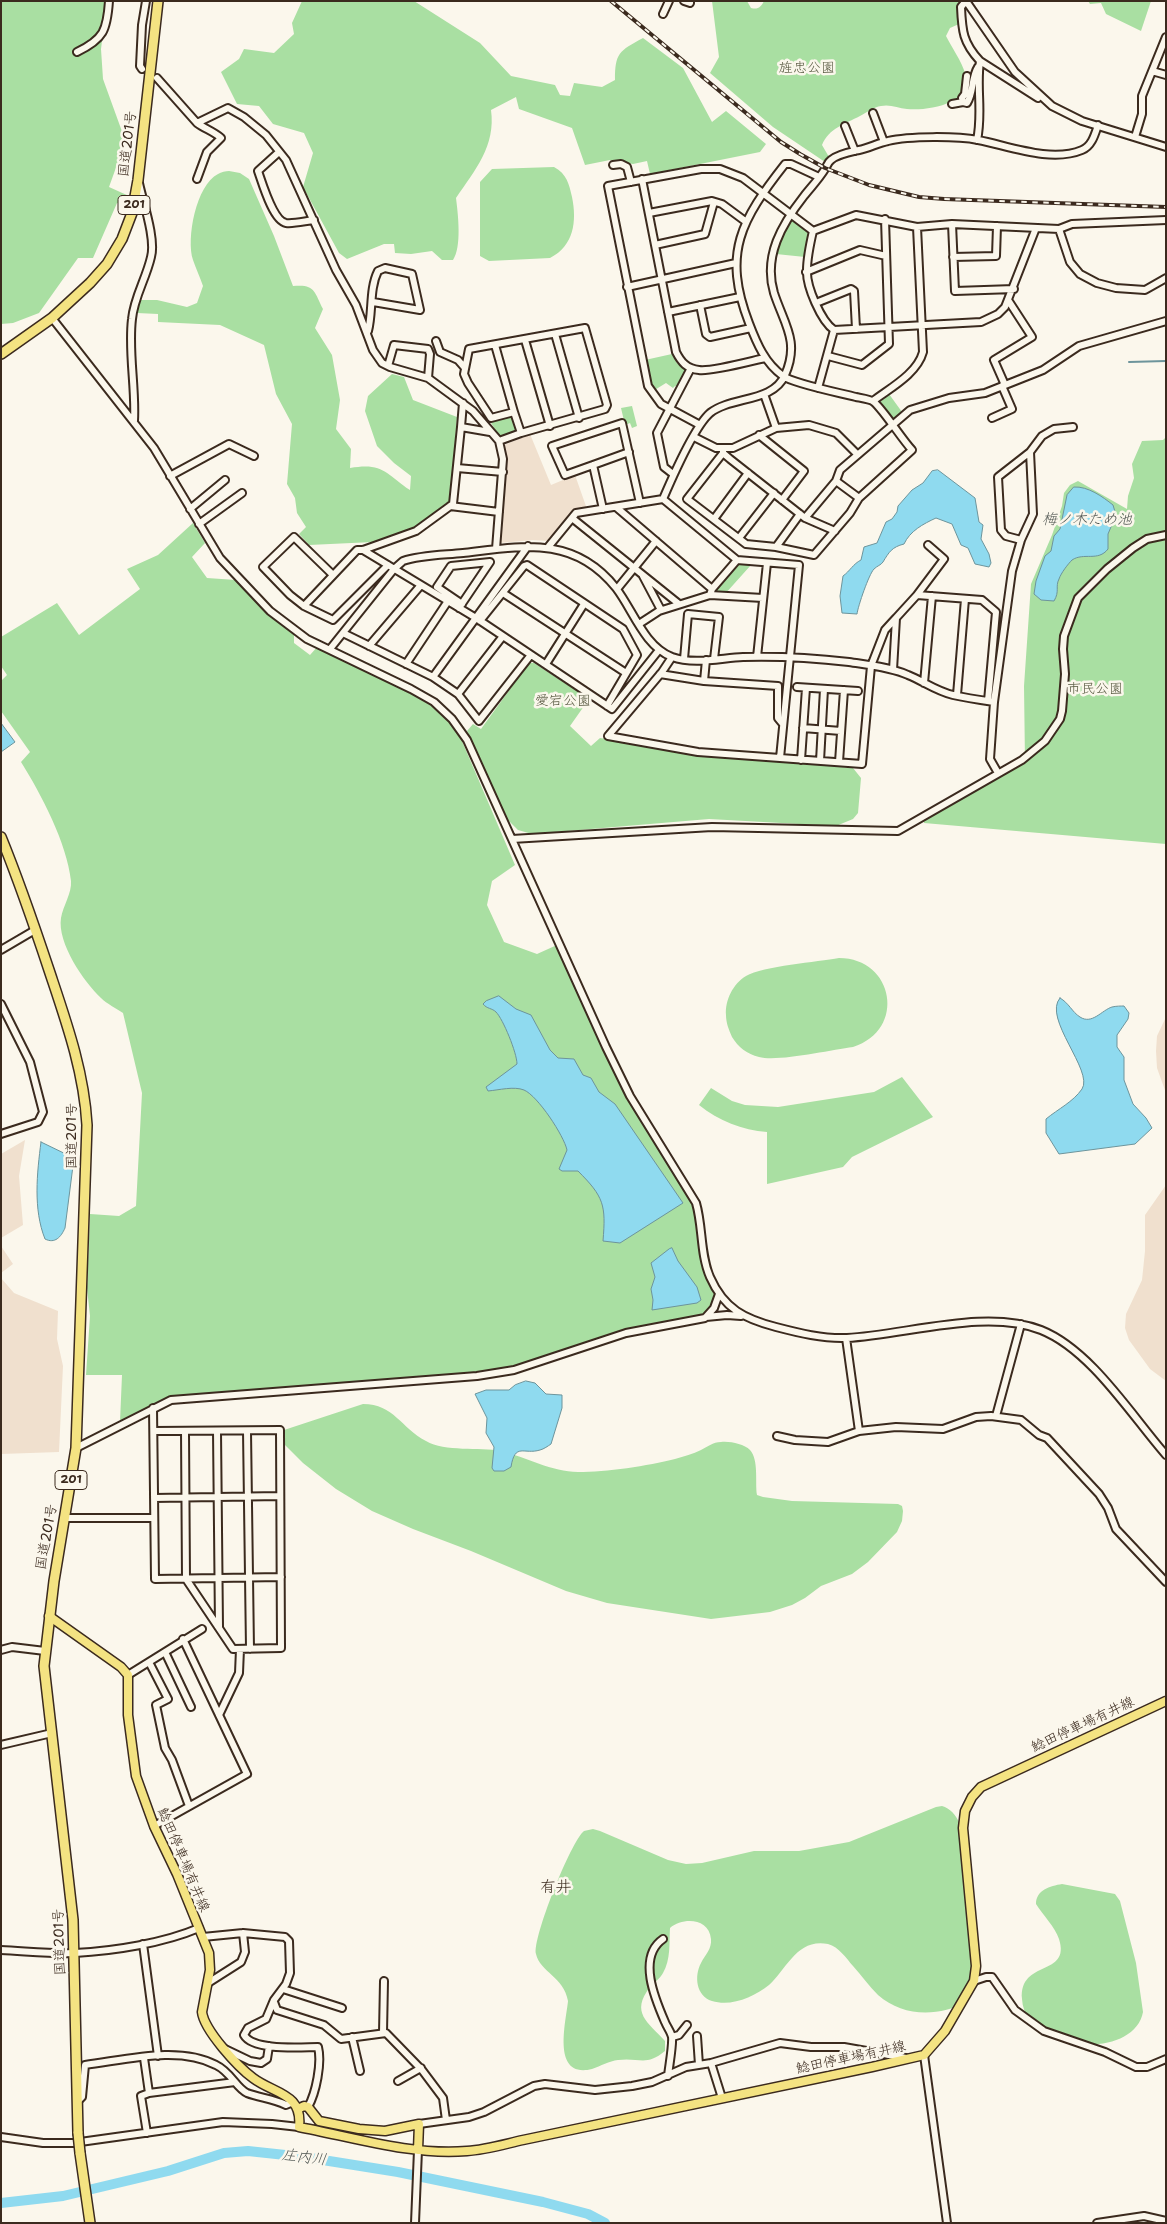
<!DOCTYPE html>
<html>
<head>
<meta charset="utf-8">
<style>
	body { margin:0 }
	#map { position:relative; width:1167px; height:2224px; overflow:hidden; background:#fbf7ec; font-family:"Shantell Sans",sans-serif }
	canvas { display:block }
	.frame { position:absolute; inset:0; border:2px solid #3b2a1e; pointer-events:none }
</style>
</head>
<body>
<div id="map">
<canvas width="1167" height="2224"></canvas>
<div class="frame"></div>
</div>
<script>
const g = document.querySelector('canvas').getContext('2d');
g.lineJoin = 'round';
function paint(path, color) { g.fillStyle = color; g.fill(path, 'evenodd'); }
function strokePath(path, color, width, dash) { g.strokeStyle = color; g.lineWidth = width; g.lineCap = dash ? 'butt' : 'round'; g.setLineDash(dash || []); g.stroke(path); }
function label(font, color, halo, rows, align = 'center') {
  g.font = font + ' "Shantell Sans","Klee One",sans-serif'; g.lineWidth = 5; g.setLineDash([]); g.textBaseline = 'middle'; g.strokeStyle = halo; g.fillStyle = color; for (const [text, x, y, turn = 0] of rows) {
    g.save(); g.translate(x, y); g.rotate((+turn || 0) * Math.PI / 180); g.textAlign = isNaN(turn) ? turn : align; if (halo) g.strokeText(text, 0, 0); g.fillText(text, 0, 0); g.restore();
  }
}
paint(new Path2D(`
	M530,434l21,51 24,-10 12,34 -14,2 -25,30 -15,-1 -33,3 7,-84 -5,-13z
	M1166,1017v76l-9,-25 -1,-17 1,-15z
	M25,1140l-6,36 4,49 -22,13v-84z
	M1166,1185v196l-16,-12 -21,-29 -4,-12 1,-14 16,-34 3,-29v-36z
	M1,1246l12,18 -12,9z
	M1,1278l13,15 44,18 -1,28 6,27 -4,86 -58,2z`), '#f0e0ce');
paint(new Path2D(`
	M1,1h106l-6,48 2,30 21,58 -2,14 -13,36 20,9 -4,9 -8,-2 -24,55h-15l-39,55 -26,10 -12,1z
	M302,1h112l66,42 31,33 44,9 5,10 10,1 4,-13 28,4 13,-7c0,-27 4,-29 28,-42l40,30 29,54 14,-11 40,33 -6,8 -110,22 -3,-13 -14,3 -23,-4 -25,5 -13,-37 -53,-19 -3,-12 -25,13c5,36 -16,60 -35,88 2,16 6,49 -3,62h-11l-10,-9 -21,3 -16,-1 -1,-9h-10l-37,15 -8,-6 -36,-66 10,-34 -9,-20 -31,-9 -14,-18 -22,-2 -16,-32 18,-13 5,-10 30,4 20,-19 -2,-11z
	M712,1h35l4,7c7,2 10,-1 13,-7h198l-4,7 1,16 -9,4 -4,8c5,10 16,26 19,37 9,31 -37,38 -58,36 -9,-1 -17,-5 -26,-3 -7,1 -15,7 -21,10 -15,8 -31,12 -38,29l7,12 -4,5 -52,-35 -63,-54 9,-16z
	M1088,1h63l-10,30 -35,-17 -5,-11 -11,1z
	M554,167c13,7 15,17 18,30 5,24 2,49 -22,61l-61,3 -9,-5v-74l12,-13z
	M229,171l11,2 9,6 25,57 19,50c22,-2 21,5 30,23l-8,19 17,27 8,45 -4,29 15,20 -1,19c33,-6 36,6 60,22l1,-14 -17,-13 -17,-17 -12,-35 3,-15 24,-22 12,3 9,23 44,17 -7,85 -34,26 -43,14 -64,3 -10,-11 7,-7 -9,-14 -2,-15 -8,-14 5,-60 -16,-30 -12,-49 -44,-20 -62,-3v-8l-21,-1 3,-13h17l30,7 10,-4 6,-17c-3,-9 -7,-17 -10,-26 -7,-21 3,-75 25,-86 3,-2 8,-3 11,-3z
	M790,221h4l15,13 -4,23 -29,-3 7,-22z
	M672,354l5,9 10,8 -9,16 -3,-1 -2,2 -7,-5 -13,8 -8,-31z
	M889,394l13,18 -10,8 -13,-17z
	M632,406l5,20 -5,2 -2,-5 -5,2 -4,-17z
	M510,415l3,1 3,13v4l-17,3 -9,-15z
	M1166,437v407l-242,-21v-4l101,-57 -1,-76 7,-102 21,-49 10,-29 2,-13 6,-8 8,-4 49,28 1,-13 6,-18 -2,-14 10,-23 21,-1z
	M193,523l12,20 -13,14 15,21 29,2 33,35 25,19v9l16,12 8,-9 101,51c17,10 29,21 40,37l56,131 -23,16 -5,24 17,37 33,12 20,-9 47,107 24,46 63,104 7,17 6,48 12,26 -4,14 -8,8 -78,15 -112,36 -32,6 -313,26 -49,24 2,-47h-36l4,-59 -3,-28 3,-74 29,2 17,-10 6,-113 -19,-80c-7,-5 -16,-9 -22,-15 -17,-16 -44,-55 -40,-80 2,-12 11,-25 10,-37 -4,-38 -30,-87 -50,-119l9,-10 -29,-41v-30l6,-6 -6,-9v-29l56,-34 22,32 61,-46 -13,-20 31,-14z
	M737,563l14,2 -26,29h-10l-1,-3z
	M529,663h5l55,36 -19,27 21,20 9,-8 97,17 156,13 8,10 -3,35 -5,6 -17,7 -127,-7 -177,15 -14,-4 -10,-10 -41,-89 6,-7 8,5z
	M839,958c55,0 68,72 14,89 -23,3 -75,15 -94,10 -12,-3 -21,-10 -27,-20 -3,-7 -6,-14 -6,-22 -1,-15 7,-31 20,-39 17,-10 72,-14 93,-18z
	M902,1077l31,40 -81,40 -9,10 -76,17v-52c-25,-2 -48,-11 -68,-27l12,-17 21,13 13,4 33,2 96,-15z
	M363,1404c31,0 38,24 63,37 19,11 53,6 75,10 25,6 51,21 77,21 28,0 70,-6 97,-13 9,-3 18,-5 26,-9 6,-3 12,-8 20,-8 9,-1 23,2 29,8 9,10 5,32 7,45l6,2 29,4 106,3 4,2 1,5 -1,10 -5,11 -29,30 -16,12 -31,12 -16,12 -13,7 -22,7 -59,7 -104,-16 -41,-12 -95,-40 -58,-22 -41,-18 -36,-22 -33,-26 -20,-20 -2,-12z
	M942,1806c16,4 23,28 26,44 5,24 10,135 -1,152 -29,15 -64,15 -89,-7 -9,-9 -17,-20 -25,-29 -7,-8 -14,-19 -25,-22 -31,-6 -41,25 -59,41 -15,12 -38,22 -57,16 -16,-5 -18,-25 -11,-38 4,-8 11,-14 10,-24 -2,-21 -28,-22 -41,-11 -1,16 1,31 -7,45 -3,6 -9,9 -13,14 -20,26 -2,35 15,54v10c-19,16 -26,6 -47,9 -9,1 -17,6 -26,9 -41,10 -26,-47 -24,-68 -4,-24 -28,-29 -32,-47 -4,-15 35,-113 48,-123l9,-2 7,2 68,29 18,4 16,-1 52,-12h45l50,-9 87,-35z
	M1062,1884l53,10 5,7 16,62 7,49c-9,49 -118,41 -121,-13 -3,-40 49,-22 37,-60 -4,-12 -16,-24 -23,-35 0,-14 14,-18 26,-20z`), '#a9dfa2');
const water = new Path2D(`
	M938,470l37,28 4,24 4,3 -2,14 8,15 2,9 -2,4 -14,-3 -7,-16 -7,-3 -9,-21 -16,-6c-13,6 -26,13 -32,26 -12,3 -15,8 -21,18 -2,3 -6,4 -9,7 -5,5 -16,37 -17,45l-15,-1 -2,-17 3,-20c7,-5 10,-12 18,-16l3,-13 13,-4 9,-21 6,-3 5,-7 1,-6 14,-16 11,-7 9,-12z
	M1074,487c14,-1 29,10 39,18l3,10 -8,19v15c-10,13 -24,3 -36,11 -4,4 -11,13 -13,19 -4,8 1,12 -5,22l-13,-1 -7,-6 2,-13 9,-25 6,-5 3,-15 6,-7 7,-34z
	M1,723l14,19 -14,10z
	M499,996l17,13 15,6 19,35 8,8 16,1 9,16 8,3 8,14 16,12 68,99 -63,40 -17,-2c3,-36 1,-44 -25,-70h-16l-3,-2 8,-19c-3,-14 -29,-54 -43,-60 -10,-4 -25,0 -36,1l-2,-4 31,-23c0,-11 -14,-45 -21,-52 -4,-4 -9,-3 -13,-8l3,-3z
	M1060,998c9,5 12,14 20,19 12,8 22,-7 32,-10 4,-1 9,-1 12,-1l5,7 -1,6 -11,16v12l7,10v23l9,24 13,14 6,10 -17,16 -76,10 -13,-21v-14c12,-10 27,-17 36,-30 12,-18 -40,-71 -22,-91z
	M41,1142l33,16 -9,70c-4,9 -10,16 -20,11 -12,-30 -8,-66 -4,-97z
	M672,1248l6,13 19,26 4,13 -4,3 -45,7 1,-10 -2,-11 4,-12 -4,-14 18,-14z
	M526,1381l9,2 11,11 16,1v13l-11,36c-3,2 -7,5 -11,6 -16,5 -25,-8 -29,17l-7,4h-10l-2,-3 2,-21 -8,-14 1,-15 -12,-24 11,-4h23l6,-5z`);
paint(water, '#8fdaef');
strokePath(water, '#6d949b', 1);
strokePath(new Path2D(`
	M1129,362l37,-1`), '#6d949b', 2);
strokePath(new Path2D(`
	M1,2203l62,-7 105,-25 56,-18 24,-2 56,6 94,15 145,30 45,12 17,9`), '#8fdaef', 10);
const minor = new Path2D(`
	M684,1l6,2v-2
	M966,1l49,71 37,34 30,15 84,26
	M966,1l-5,6c1,24 2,36 19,54 -4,28 3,51 -3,79
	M663,14l6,-13
	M77,52c27,-13 30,-22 32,-51
	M980,61l58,37
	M142,69l-2,-3 2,-41 4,-24
	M1152,71l14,4
	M967,76l-2,18 -3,4 1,4 4,1c7,-11 4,-25 11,-36
	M157,78l40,45 31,-15 16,9 22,18 20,25 50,110 20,35 17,45 9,13 8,4 38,11 45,33 26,30 4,18 -7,90
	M952,104l11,-2
	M873,113l11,29
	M845,126l10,25
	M1135,137l7,-23v-18l24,-59
	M279,152l-21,19c4,11 15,50 28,52 8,1 19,-2 28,-3
	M613,165l8,-1 6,3 4,15
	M197,179l10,-27 14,-14c-8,-7 -16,-9 -24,-15
	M642,179l34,173c5,10 11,17 23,18 12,2 52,-9 66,-12
	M649,213l63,-12 10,3 23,17
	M1166,220l-94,4 -13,5 11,33 10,12 17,9 19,5 29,2 21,-12
	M952,224l3,67 59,-2
	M813,231c-3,13 -6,26 -6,39 -1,16 14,51 27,60l147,-8 17,-8 7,-7 31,-79
	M813,231l43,-16 61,12 35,-3 107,5
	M655,245l50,-11 9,-32
	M953,257l43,-1 1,-30
	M806,272l54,-22 26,6
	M627,287l109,-24
	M816,303l35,-14 3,2 2,38
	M700,305l6,29 4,3 41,-9
	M668,312l72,-15
	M52,318l102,130 66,110 50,53 37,28 104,50 23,13 18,17 15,21 139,307 24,49 66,107c7,24 4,51 14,74 14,32 35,42 66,50 23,6 47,12 71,11 59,-3 139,-30 194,-8 50,20 90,85 125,125
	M368,331c5,-19 1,-42 10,-60l7,-3 27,6 8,36 -47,-8
	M555,334l24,84
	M525,340l25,86
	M436,341l4,11 18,8 7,8
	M495,345l19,67
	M828,356l34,9 27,-21 -4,-125
	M388,366l6,-21 34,4 2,5 -2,24
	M1005,385l-11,-25 38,-23 -24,-37
	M818,388l16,-58
	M764,394l12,34
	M873,401c17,-13 44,-27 50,-49l-6,-125
	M992,418l20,-9 -10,-23
	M134,421c2,-33 -6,-69 -2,-102 2,-22 14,-40 19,-62 5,-18 -8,-55 -12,-74
	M700,425l-39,-21 -13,-18 -40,-200 93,-17h19l23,9 70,53
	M461,427l2,-24
	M759,435l45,36 -22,29
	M694,437l22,11h17l43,-20 33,-3 27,8 21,21
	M499,441l22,-8 -7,-21 -23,6 -23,-35 -4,-9 5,-25 116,-21 22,77 -2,4 -84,24
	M723,449v4l7,6 75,59 31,-37 4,-11 70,-60 39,-12 36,-5 58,-23 36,-24 87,-25
	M723,453l-36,46 59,45 30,3 24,-33
	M593,465l36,-13
	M457,468l46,4
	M673,474l-9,-7 -7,-34 34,-65
	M170,476l59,-32 25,12
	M836,481l23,17
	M663,499c9,-21 31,-72 47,-86 21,-17 63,-10 75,-38 15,-34 -1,-51 -11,-82 -11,-37 8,-69 30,-97 7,-9 15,-17 21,-27 2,-3 3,-7 6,-9 7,-6 19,-8 28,-10 10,-2 19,-7 29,-9 21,-5 69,-5 90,-1 31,6 73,23 104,10 10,-4 13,-16 16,-25
	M450,506l49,6
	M616,507l96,82
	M190,509l35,-29
	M603,509l-10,-44 -28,10 -13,-29 70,-23 18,80
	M572,518l107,86
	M805,518l30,13
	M714,519l34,-46
	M199,524l43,-31
	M739,538l35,-45
	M1021,540l-15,-4 -5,-6 -3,-53 32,-25
	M549,546l27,-33 87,-14 74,61 62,5 -19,193
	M776,547l38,8 36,-42 9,-15 53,-48c-11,-12 -27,-38 -38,-48 -4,-3 -13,-4 -18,-5 -15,-4 -62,-13 -73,-21 -18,-13 -26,-32 -34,-53 -27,-70 -8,-103 36,-159h6l28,13
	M363,550l113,68 136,91 47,-59
	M333,575l-39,-38 -31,30 27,28 14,11 29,14 55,-55
	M643,576l18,34
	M617,589l39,-48
	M503,593l123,80
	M710,595l53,3
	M917,595l27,-36 -16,-14
	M304,606l53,-56h6l53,-19 37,-27 8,-77 29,5
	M459,608l31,-46 -39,4 -14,21 25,17
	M480,621l44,-55 3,-1 96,64 14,26 -30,51
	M639,624l20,-13 51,-16 2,-6 25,-29
	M343,633l90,44 25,17 21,27 51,-65
	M369,646l52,-61
	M330,649l64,-80 9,-8c18,-6 41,-6 60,-8 59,-7 111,-18 153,35 17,22 28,58 56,69 22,8 49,1 71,0 35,-1 71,1 106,5 19,3 41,5 59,13 15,6 28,16 45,20 13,3 27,5 41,7
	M672,657l-10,15 -54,64 90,16 164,12 9,-98 14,-36 11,-12
	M757,657l10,-94
	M684,659l4,-45 31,3 -5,42
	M406,664l42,-63
	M546,664l38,-60
	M893,670l3,-52 21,-23 65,5 14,12 -8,89
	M660,674l44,7 74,5v32l5,6
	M433,677l95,-131
	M704,681l2,-21
	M924,683l8,-87
	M797,687l61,4
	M458,694l45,-58
	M957,695l8,-96
	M803,728l38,3
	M801,760l5,-72
	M820,761l4,-72
	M839,762l5,-72
	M998,773l-8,-14 4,-57 18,-131 9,-31 12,-26 -3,-62 12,-16 12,-7 19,-2
	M512,839l200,-12 186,4 124,-71 23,-19 15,-22 2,-8 3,-37 -2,-25 1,-13 14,-38 29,-29 26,-21 14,-9 19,-4
	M1,950l34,-20
	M1,1004l29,58 13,50 -5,10 -37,12
	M706,1317l21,-2 14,1
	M846,1338l13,93
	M153,1408l2,171 126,-2
	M996,1416l25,-92
	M154,1431l126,-1 1,218 -48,1 -47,-70 -1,-148
	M217,1431l2,196
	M247,1431l3,218
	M777,1436l18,4 33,2 31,-11 37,-4 47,2 33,-12 15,-1 30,4 18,15 8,3 52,56 9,14 8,21 50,53
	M76,1448l95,-48 306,-24 37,-6 112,-37 79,-15 9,-10 5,-14
	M154,1498l126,-2
	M65,1518h89
	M1,1650l11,-3 33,4
	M165,1652l26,55
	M149,1662l19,37 -12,6 9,43 7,12 17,46
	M128,1675l74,-46
	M219,1715l20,-42 1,-24
	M1,1745l51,-12
	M154,1826l93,-52 -64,-135
	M203,1937l40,-4 42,4 4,4 1,32 -4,11 -12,16 -8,19 -18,9 -4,7c9,16 57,12 74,12 4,16 -2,46 -10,60
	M663,1939c-26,18 -8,60 2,83 2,5 6,10 7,15 1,8 -3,29 -4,39
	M143,1944l15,112
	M1,1950c24,1 50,4 74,3 39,-2 89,-10 124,-25
	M974,1981l12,-4h6l23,33 29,21 61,21 31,15h11l19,-8
	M208,1983l33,-21 4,-10 -2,-19
	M283,1989l59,19
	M274,2002l3,8 47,15 17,14 45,-6 36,37 21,28 3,22
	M383,2033l1,-52
	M697,2036l2,29
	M352,2037l8,34
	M672,2037l7,-2 8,-10
	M225,2049l25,12 11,2 6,-4 2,-13
	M924,2055l23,168
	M144,2058l5,35 86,-11
	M711,2063l11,35
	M398,2081l23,-13
	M77,2102l5,-5 3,-32c40,-5 94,-20 131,0 15,7 20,23 31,28 13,5 25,5 39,12l7,-3
	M419,2124l50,-7 15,-5 50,-26 11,-2 50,6 37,-4 20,-4 34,-15 25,-4 69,-20 31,4h33l62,11
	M147,2133l-6,-37 8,-3
	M1,2137l42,6h30l150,-21 49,2 27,3
	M415,2223l3,-73
	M1097,2223l47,-7 22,5`);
const major = new Path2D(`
	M49,1616l72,51 7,8v40l8,61 18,50 23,48 32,79 1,17 -8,42c2,18 36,55 51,66 21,16 50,15 46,49 53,10 114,29 168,24 18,-1 38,-7 56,-11l349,-73 52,-12 21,-24 29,-50 2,-15 -13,-138 2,-17 7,-14 9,-10 185,-86
	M298,2109l6,-3 4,1 11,14 40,8 26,2 34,-7 -1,26`);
const highway = new Path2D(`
	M1,354l51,-36 38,-35 17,-19 15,-25 10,-26 6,-33 20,-179
	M1,837c18,44 33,88 48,133 17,51 35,101 38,155l-11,323 -22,133 -10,85 29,254 5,213
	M80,2153l10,70`);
strokePath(minor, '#3b2a1e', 10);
strokePath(major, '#3b2a1e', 11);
strokePath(highway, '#3b2a1e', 12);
strokePath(minor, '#fbf7ec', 6);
strokePath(major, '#f4e382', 8);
strokePath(highway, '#f4e382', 9);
const rail = new Path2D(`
	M611,1l170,141 19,12 25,14 44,17 50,12 25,2 222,8`);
strokePath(rail, '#3b2a1e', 4);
strokePath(rail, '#fbf7ec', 2, [5.5]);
const highwayBridge = new Path2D(`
	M78,2133l2,20`);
strokePath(highwayBridge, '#3b2a1e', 12, []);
strokePath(highwayBridge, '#f4e382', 9);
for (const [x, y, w] of [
	[134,205,32],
	[71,1480,32]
]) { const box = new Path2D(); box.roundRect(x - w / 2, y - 9.5, w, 19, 4); g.fillStyle = '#fbf7ec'; g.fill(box); strokePath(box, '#3b2a1e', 1); }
label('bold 12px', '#3b2a1e', null, [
	["201",134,205],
	["201",71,1480]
]);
label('14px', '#56573f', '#fbf7ec', [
	["旌忠公園",807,68],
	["市民公園",1095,689],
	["愛宕公園",563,701]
]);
label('14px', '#3b2a1e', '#fbf7ec', [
	["国道201号",128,144,-83],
	["国道201号",72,1136,-90],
	["国道201号",47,1537,-80],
	["鯰田停車場有井線",1083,1725,-25],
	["鯰田停車場有井線",183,1860,67],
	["国道201号",60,1942,-92],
	["鯰田停車場有井線",851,2058,-12]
]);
label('italic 15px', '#505652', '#fbf7ec', [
	["梅ノ木ため池",1087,520],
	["庄内川",304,2158,7]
]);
label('16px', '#3b2a1e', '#fbf7ec', [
	["有井",556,1888]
]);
</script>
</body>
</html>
